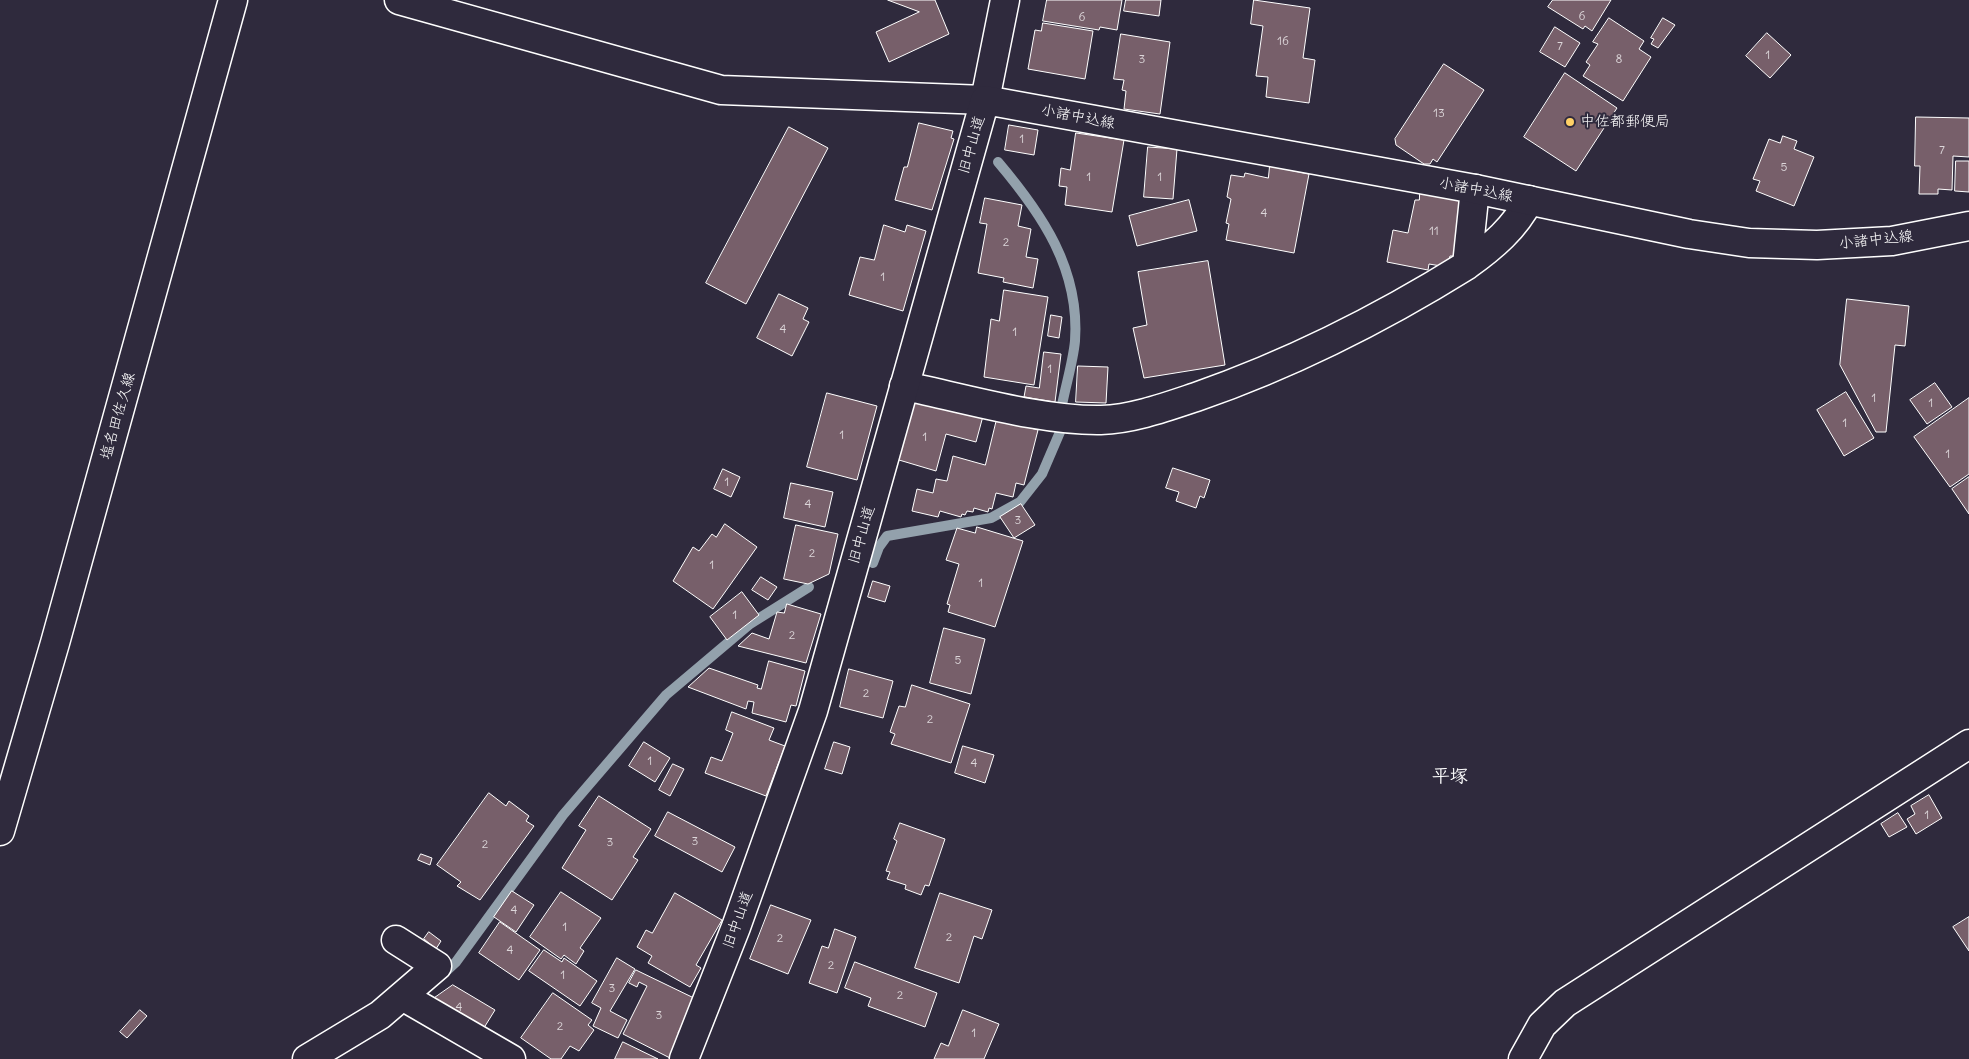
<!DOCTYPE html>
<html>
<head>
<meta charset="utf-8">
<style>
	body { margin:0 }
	canvas { display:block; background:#2f2a3d }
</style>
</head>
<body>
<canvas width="1969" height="1059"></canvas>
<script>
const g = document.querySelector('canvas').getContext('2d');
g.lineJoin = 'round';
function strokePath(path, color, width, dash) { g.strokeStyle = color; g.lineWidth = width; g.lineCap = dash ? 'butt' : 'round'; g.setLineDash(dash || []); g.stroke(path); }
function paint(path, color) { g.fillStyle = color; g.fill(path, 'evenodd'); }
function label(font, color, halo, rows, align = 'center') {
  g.font = font + ' Delius,"Klee One",sans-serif'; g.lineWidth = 4; g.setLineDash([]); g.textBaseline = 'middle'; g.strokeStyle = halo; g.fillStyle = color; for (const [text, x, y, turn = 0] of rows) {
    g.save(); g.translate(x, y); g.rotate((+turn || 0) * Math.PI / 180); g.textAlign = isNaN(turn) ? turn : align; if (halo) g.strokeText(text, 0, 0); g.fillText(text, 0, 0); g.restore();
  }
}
strokePath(new Path2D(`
	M998,162c44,52 82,107 77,179 -2,21 -9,43 -13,64
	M873,563l6,-16 8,-11 104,-18 29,-16 22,-28 18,-42
	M442,975l14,-13 107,-147 103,-120 84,-71 59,-37`), '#93a1ac', 10);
const building = new Path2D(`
	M888,0h47l14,34 -60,28 -13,-30 43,-20z
	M1047,0h75l-5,30 -17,-3 -1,3 -56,-9z
	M1126,0h35l-2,16 -35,-5z
	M1254,0l56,8 -7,50 12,2 -6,43 -43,-6 2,-20 -12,-1 7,-50 -12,-2z
	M1553,0h58l-19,31 -7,-5 -2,3 -35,-22z
	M1609,18l35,23 -5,8 12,8 -28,44 -40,-25 7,-11 -4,-3 12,-18 -5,-2z
	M1663,18l12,7 -17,23 -7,-4 3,-5 -3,-1z
	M1043,23l50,8 -8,48 -57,-10 7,-39 6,1z
	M1555,27l25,16 -15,24 -25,-15z
	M1767,33l24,22 -21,23 -24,-22z
	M1121,34l49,8 -10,72 -36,-5 2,-18 -4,-1 2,-10 -10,-1z
	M1444,64l40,26 -47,72 -4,-3 -3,5h-6l-28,-19 -1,-6z
	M1565,73l52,35 -41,63 -52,-34z
	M1916,117l53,1v39l-16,-1 -1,34 -14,-1v5h-19l1,-28h-5z
	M919,123l34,8 -2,7 3,1 -22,71 -37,-10 9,-33h3z
	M1009,125l29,5 -4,25 -29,-5z
	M789,127l39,21 -82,156 -40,-21z
	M1076,133l48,7 -12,72 -47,-7 2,-18 -8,-1 2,-18 9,2z
	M1783,136l14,5 -3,8 20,8 -20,49 -38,-15 4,-10 -7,-2 16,-40 11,4z
	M1148,147l29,2 -4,50 -29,-2z
	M1956,161h13v31l-14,-1z
	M1270,166l39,8 -15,79 -68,-13 3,-16 -3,-1 5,-24 -4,-2 4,-22 13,2 1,-4 23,5z
	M1420,193l45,8 -10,55h-5l-3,11 -18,-3 -1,6 -41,-8 6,-32 15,3 7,-33h4z
	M985,198l37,7 -4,21 13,3 -5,28 12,2 -5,29 -30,-6 1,-4 -26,-5 9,-49 -7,-1z
	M1189,200l8,31 -60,15 -8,-30z
	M884,225l21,7 2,-7 19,6 -23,80 -54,-16 11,-38 14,3z
	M1208,261l17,104 -81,13 -11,-50 14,-3 -9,-53z
	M1004,290l44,7 -14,88 -50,-8 7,-58 8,2z
	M779,294l29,14 -5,11 6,3 -17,34 -35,-18z
	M1847,299l62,7 -4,40 -10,-1 -9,87h-10l-36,-67z
	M1051,315l11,2 -3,21 -11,-2z
	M1044,352l17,2 -6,48 -31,-5 2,-11 13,2z
	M1078,366l30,1 -2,36 -30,-1z
	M1935,383l17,24 -25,17 -17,-24z
	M1846,392l28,46 -30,18 -27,-46z
	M827,393l50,13 -20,74 -50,-13z
	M1969,398v76l-19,13 -36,-50z
	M914,401l69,15 -7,26 -30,-8 -10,37 -37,-11z
	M997,419l41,11 -14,55 -8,-2 -3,14 -17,-4 -4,16 -3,-1 -1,4 -14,-4 -1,4 -6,-1 -2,4 -3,-1 -1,3 -21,-6 -2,6 -26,-6 5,-22 16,4 3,-14 11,2 6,-25 32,9z
	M1173,468l37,12 -6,18 -4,-2 -4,12 -20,-7 3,-9 -13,-4z
	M723,469l17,8 -9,20 -17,-8z
	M1969,477v37l-17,-25z
	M791,483l42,9 -8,35 -41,-9z
	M1021,504l14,21 -21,13 -14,-21z
	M725,524l32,23 -44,62 -40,-28 20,-34 6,4 13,-17 4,3z
	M796,525l42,9 -9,40 -21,10 -24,-5z
	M977,527l46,14 -28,86 -47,-15 2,-7 -3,-1 12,-40 -13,-4 11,-32 18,5z
	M761,577l16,10 -9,13 -16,-10z
	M873,581l17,5 -5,16 -17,-5z
	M742,592l17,23 -32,25 -17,-23z
	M787,604l34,10 -15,49 -68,-17 14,-13 17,6 8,-27 7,1z
	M944,628l41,11 -14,55 -41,-11z
	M769,661l36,10 -9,35 -5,-1 -5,17 -34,-9 2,-11 -6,-1 -2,8 -58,-22 21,-19 49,17 -1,3 4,1z
	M849,669l44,12 -10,37 -43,-11z
	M912,685l58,19 -19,59 -60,-19 4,-10 -5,-2 9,-26 6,1z
	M732,712l42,16 -5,12 16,6 -19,50 -61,-23 6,-16 11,4 11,-28 -7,-3z
	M644,742l26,16 -15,24 -26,-16z
	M834,742l16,5 -8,27 -17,-5z
	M963,746l31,9 -9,28 -30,-10z
	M673,764l11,5 -14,27 -11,-6z
	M489,793l17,13 3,-5 20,15 -3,5 8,5 -54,74 -23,-14 4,-4 -24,-17z
	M1929,795l13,23 -26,16 -9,-15 8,-5 -4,-8z
	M599,796l52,33 -18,28 5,3 -26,40 -50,-32 24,-38 -7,-4z
	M668,812l67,35 -13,25 -67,-36z
	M1898,813l9,14 -18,10 -8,-13z
	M900,823l45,16 -16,47 -4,-1 -4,10 -16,-6 1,-4 -19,-6 3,-7 -4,-1 11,-30 -3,-2z
	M421,854l11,4 -2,7 -12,-5z
	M512,891l22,14 -18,27 -22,-15z
	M561,892l40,26 -21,30 4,3 -8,13 -12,-9 -3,4 -31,-22z
	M675,893l47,27 -26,45 5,3 -11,19 -42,-24 4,-7 -15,-9 9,-17 6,3z
	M940,893l52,17 -10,29 -8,-3 -15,47 -44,-15z
	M771,905l40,15 -23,54 -38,-15z
	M1969,917v34l-16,-24z
	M500,922l40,28 -21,30 -40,-27z
	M835,929l21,8 -19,56 -28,-10 13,-37 6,2z
	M429,932l12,9 -5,8 -12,-10z
	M544,950l18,12 2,-4 33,23 -17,25 -51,-35z
	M617,958l18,11 -25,42 17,9 -9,18 -25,-12 8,-18 -9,-5z
	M855,962l82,31 -12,34 -57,-21 3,-8 -26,-10z
	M636,970l60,29 -18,34 4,2 -12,23 -47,-24 24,-48 -8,-4 -2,5 -8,-4z
	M453,985l42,25 -13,21 -59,-25z
	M553,993l39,27 -4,5 6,5 -15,21 -9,-5 -9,13h-10l-30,-21z
	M140,1010l7,6 -20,22 -7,-6z
	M963,1010l36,14 -15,35h-50l7,-16 7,3z
	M623,1042l35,17h-43z`);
paint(building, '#775f6a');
strokePath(building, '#fff', 1);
const minor = new Path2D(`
	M399,0l322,90 264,10 20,-100
	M1467,265c25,-18 48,-37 62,-65
	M904,386c61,12 136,35 197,34 32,-1 65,-13 95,-23 95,-33 186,-79 271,-132l8,-76
	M404,997l107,62
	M307,1059l73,-44 57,-49 -41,-26
	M1523,1059l19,-34 23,-22 404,-259`);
const major = new Path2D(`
	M0,831l55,-188 178,-643
	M684,1059l52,-132 77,-216 172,-611 490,89 214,45 60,9 68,2 75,-4 77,-15`);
strokePath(minor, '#fff', 31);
strokePath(major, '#fff', 31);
strokePath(minor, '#2f2a3d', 28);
strokePath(major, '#2f2a3d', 28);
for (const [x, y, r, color] of [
	[1570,122,5,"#ffd166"]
]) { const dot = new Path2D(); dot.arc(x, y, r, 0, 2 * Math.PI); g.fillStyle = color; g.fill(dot); strokePath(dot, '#2f2a3d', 2); }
label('12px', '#ddd7da', null, [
	["6",1582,17],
	["6",1082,18],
	["16",1283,42],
	["7",1560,47],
	["1",1768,56],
	["3",1142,60],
	["8",1619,60],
	["13",1439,114],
	["1",1022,140],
	["7",1942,151],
	["5",1784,168],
	["1",1089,178],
	["1",1160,178],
	["4",1264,214],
	["11",1434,232],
	["2",1006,243],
	["1",883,278],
	["4",783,330],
	["1",1015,333],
	["1",1050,370],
	["1",1874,399],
	["1",1931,404],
	["1",1845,424],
	["1",842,436],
	["1",925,438],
	["1",1948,455],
	["1",727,483],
	["4",808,505],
	["3",1018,521],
	["2",812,554],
	["1",712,566],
	["1",981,584],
	["1",735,616],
	["2",792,636],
	["5",958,661],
	["2",866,694],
	["2",930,720],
	["1",650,762],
	["4",974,764],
	["1",1927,816],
	["3",695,842],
	["3",610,843],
	["2",485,845],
	["4",514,911],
	["1",565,928],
	["2",949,938],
	["2",780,939],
	["4",510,951],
	["2",831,966],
	["1",563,976],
	["3",612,989],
	["2",900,996],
	["4",459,1008],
	["3",659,1016],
	["2",560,1027],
	["1",974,1034]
]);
label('15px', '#fff', '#2f2a3d', [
	["小諸中込線",1078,117,11],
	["旧中山道",972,145,-74],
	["小諸中込線",1476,190,11],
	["小諸中込線",1876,240,-6],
	["塩名田佐久線",118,416,-74],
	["旧中山道",862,535,-74],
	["旧中山道",738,920,-70]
]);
label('15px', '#fff', '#2f2a3d', [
	["中佐都郵便局",1580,122]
], 'left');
label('bold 18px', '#fff', '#2f2a3d', [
	["平塚",1450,777]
]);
</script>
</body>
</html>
